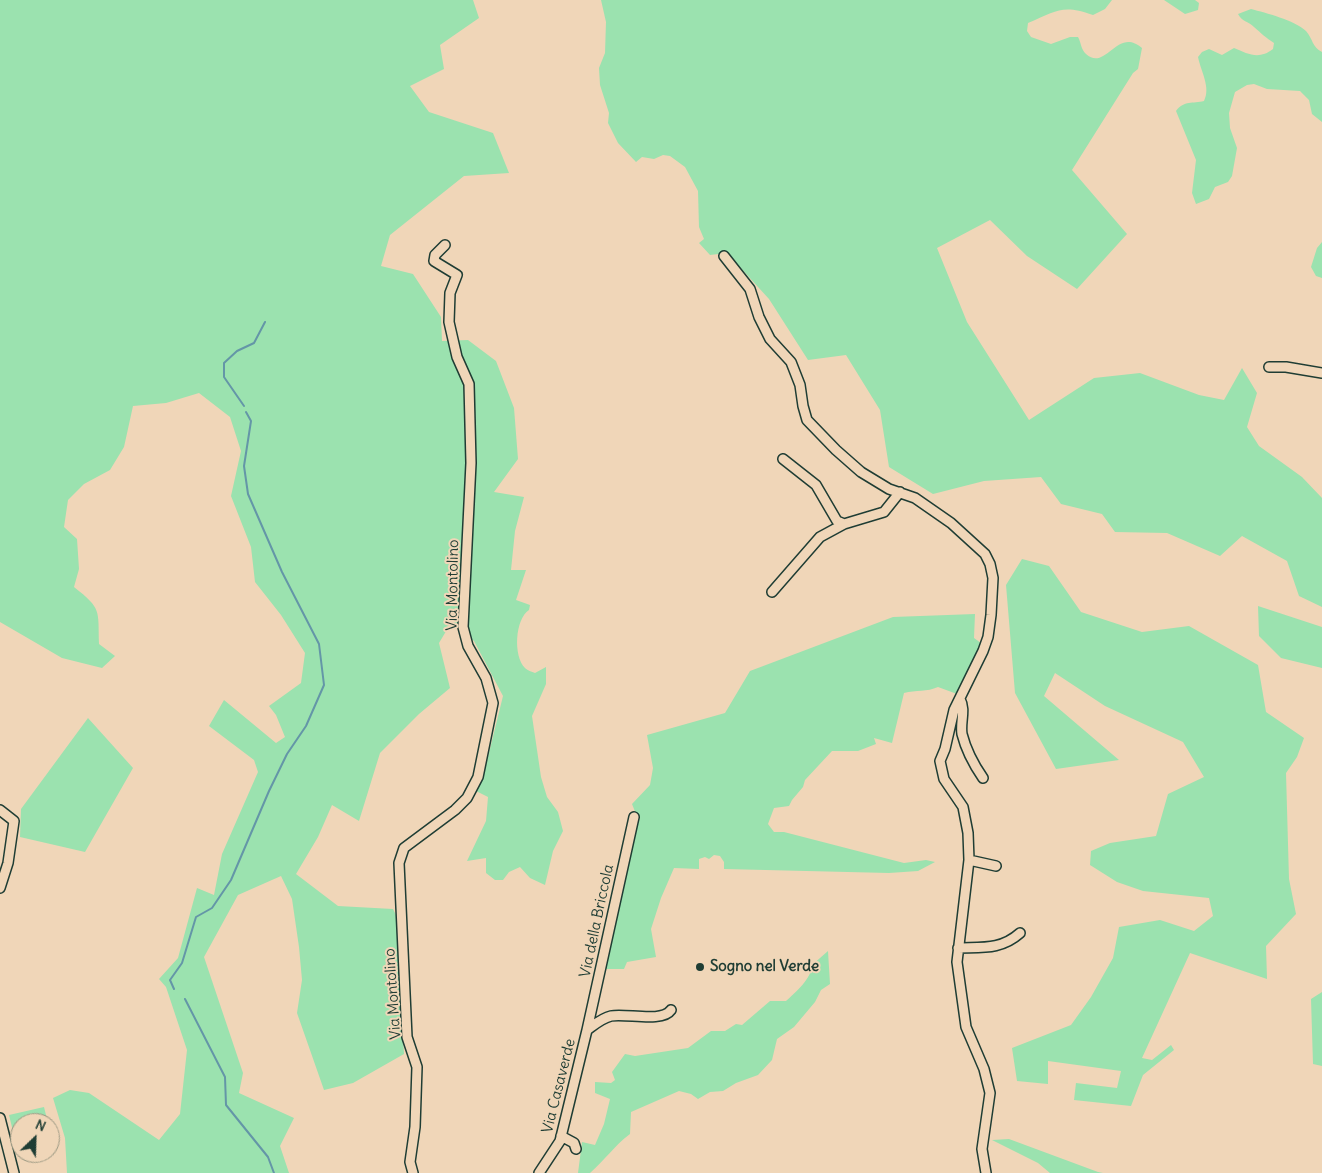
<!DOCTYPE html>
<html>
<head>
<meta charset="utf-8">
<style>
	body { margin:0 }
	#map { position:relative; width:1322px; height:1173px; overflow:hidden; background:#f0d6b8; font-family:Delius,sans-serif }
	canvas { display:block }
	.north { position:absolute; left:10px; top:1113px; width:50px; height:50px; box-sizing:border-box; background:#f0d6b8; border:1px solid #9c9983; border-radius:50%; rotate:24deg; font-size:14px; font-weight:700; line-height:20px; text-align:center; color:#1f3d34 }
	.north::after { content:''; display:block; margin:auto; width:18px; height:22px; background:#1f3d34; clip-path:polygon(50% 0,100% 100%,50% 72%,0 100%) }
</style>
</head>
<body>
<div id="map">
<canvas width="1322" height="1173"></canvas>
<div class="north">N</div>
</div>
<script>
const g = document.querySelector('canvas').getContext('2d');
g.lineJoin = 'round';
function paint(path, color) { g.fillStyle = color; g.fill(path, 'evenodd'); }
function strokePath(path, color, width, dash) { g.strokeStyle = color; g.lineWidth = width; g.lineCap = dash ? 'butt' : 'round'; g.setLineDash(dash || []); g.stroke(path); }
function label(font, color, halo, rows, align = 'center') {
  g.font = font + ' Delius,sans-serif'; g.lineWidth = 4; g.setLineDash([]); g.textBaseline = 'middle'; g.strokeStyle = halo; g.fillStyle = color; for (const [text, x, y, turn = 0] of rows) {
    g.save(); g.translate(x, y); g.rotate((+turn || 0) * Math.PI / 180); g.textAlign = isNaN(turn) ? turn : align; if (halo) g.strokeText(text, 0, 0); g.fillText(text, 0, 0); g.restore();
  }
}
paint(new Path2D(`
	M0,0h473l6,18 -39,27 4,24 -34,17 19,26 64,21 16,40 -45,3 -74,59 -9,31 32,8 28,43 1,24 26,-1 28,21 18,47 4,51 -24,33 30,5 -9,34 -4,39h15l-10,30 14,5 -1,5c-14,9 -16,46 -4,58 2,2 7,4 10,5l11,-6v17l-14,32 9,61 6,20 11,15 5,19 -10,20 -8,34 -15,-7 -10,-11 -11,5 -6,8h-8l-9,-7v-15l-19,3 19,-40 2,-24 -12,-6 10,-26 17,-69 -29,-55 -23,-18 -12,20 11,45 -31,26 -39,39 -21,68 -27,-16 -14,32 -22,37 42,32 55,3 3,6 8,139 -51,29 -29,7 -27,-77 5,-33 -3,-33 -7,-48 -11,-23 -43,19 -34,62 39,116 -4,20 55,25 -14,28 9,27h-222l-2,-35 -12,-40 17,-8 19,3 70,47 21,-26 7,-64 -21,-63 -7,-8 19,-21 19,-70 17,7 8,-41 36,-82 -4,-12 -45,-34 15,-26 52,43 9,-6 -9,-22 -7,-9 32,-23 4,-30 -24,-38 -26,-33 -4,-35 -20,-51 10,-45 -11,-34 -31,-24 -33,10 -33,3 -9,41 -14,23 -26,14 -16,16 -4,27 13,12 2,30 -5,18c28,22 24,23 25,57l16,12 -13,12 -40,-10 -62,-36z
	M601,0h511l-7,9 -12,6c-31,-11 -36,-4 -65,8l-1,8 4,6 20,7 19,-7h8c3,5 3,13 8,17 20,18 31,-28 56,-6l-4,21 -5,4 -61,97 55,64 -50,55 -50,-33 -37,-36 -53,28 30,74 62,98 65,-42 46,-5 59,22 25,5 18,-32 15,25 -10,34 12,19 43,31 20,21v109l-23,-11 -12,-35 -45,-25 -22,20 -53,-23 -52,-1 -13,-18 -41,-10 -20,-27 -57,4 -51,13 -44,-27 -9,-57 -34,-55 -38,5 -39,-61 -42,-46 -17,2 -11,-12 5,-4 -5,-12 -1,-36 -13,-24 -15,-11 -7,-1 -9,4 -12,-2 -6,5 -18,-19 -10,-20 1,-10 -9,-28 -1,-17 6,-15 1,-31z
	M1164,0h31l4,3 -1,7 -13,4z
	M1251,9c15,4 43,11 55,22 7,8 6,16 16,21v70l-10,-8 -3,-14 -9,-9 -33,-2 -13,-5 -7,1 -12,7 -6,21 1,15 7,20 -5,28 -4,6 -13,5 -6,12 -13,5 -4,-11 4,-33 -20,-49c8,-11 17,-7 28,-10 7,-14 -3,-29 -6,-44l4,-5 7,-3 13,6 12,-7c14,6 25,12 39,1l1,-6c-8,-5 -13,-10 -20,-16 -6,-6 -12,-5 -16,-13z
	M1322,242v36l-6,-2 -5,-9 6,-19z
	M1022,559l27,7 32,46 61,20 47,-6 69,39 8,47 38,26 -7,19 -11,16 3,106 7,35 -30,32 1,33 -77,-26 -48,105 10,2 19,-15 3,5 -31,25 -12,31 -57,-6 2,-17 41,5 4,-17 -73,-10v23l-31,-3 -5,-33 59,-23 20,-28 22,-39 6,-31 41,-7 34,11 19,-15 -4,-18 -66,-7 -26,-9 -27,-17 1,-14 19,-8 46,-7 12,-42 36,-17 -21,-35 -78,-36 -50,-33 -11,23 75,64 -63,9 -41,-76 -9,-108z
	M1258,606l64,21v41l-41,-10 -22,-22z
	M975,614l-1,24 7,5 -24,51 -19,-7c-11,5 -22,3 -34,6l-12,50 -18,-5 2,6 -18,7h-26l-27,29 -2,7 -11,13 -3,6 -15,2 -6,16 6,8h10l120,31 22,-3 9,2 -17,9 -29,2 -165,-4v-7l-4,-6 -6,-1 -5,4 -4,-2 -6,2v10l-25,-1 -13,30 -10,31 5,28 -29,5 -3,7h-19l27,-128 4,-27 -4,-10 18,-19 3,-17 -6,-33 78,-22 25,-42 143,-54z
	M88,718l45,50 -48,84 -65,-15 1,-28z
	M828,951l2,33 -9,6 -6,12 -21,25 -17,12 -5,21 -14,15 -22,8 -13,8 -13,1 -12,7 -7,-5 -12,-3 -48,21 -1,22c-16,12 -25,26 -40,39h-12l4,-31 13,3 9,-21 6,-25 -15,-6v-11l16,1 4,-3 -3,-8 13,-18 10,2 53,-8 23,-17h14l11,-7 6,1 28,-24h16c9,-8 26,-23 26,-36z
	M1322,992v74l-9,-2 -2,-65z
	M44,1107l4,16h-28v29h-2l-9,-37z
	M1009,1139l89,33 5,1h-53l-12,-10 -46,-23z`), '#9be2af');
strokePath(new Path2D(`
	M244,406l-20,-29v-14l13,-12 17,-8 11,-21
	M174,989l-4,-9 12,-17 14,-46 16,-9 19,-28 38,-89 18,-37 19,-28 18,-41 -5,-41 -37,-72 -34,-78 -4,-28 7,-45 -5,-9
	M185,999l40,78 1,28 42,52 6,16`), '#6496a7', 2);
const minor = new Path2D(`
	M724,256l26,33 9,28 11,22 21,23 9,23 3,21 4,14 29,30 25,22 28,17 26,9 36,25 34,31 5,10 3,14 -2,37 -3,22 -5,14 -29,59 -9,39 -5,12 4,18 19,28 5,26 1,27 -12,102 9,65 18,42 6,24 -8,56 4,24
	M1269,367h17l36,6
	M783,459l33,26 21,36 7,3 40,-12 16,-20
	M772,592l48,-55 24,-13
	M960,699c6,11 0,23 2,35 4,16 12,31 21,44
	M0,810l14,11 -6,42 -8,25
	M969,860l27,6
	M958,948c24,-1 43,2 62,-15
	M587,1030l47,-213
	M0,1118l14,55
	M561,1136l13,7 2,6
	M413,1173l-3,-11 5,-35 2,-60 -10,-30 -8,-174 5,-15 51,-38 12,-12 11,-21 15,-74 -7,-25 -18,-32 -5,-19 8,-164 -2,-79 -12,-27 -8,-35 1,-29 7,-18 -23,-14 1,-6 10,-10
	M539,1173l21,-32 27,-111c7,-5 15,-12 24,-14 15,-3 51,7 60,-6`);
strokePath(minor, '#1f3d34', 12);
strokePath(minor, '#f0d6b8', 9);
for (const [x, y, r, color] of [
	[700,967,5,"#1f3d34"]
]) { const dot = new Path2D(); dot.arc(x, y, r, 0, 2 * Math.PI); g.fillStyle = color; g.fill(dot); strokePath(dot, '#f0d6b8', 2); }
label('15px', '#1f3d34', '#f0d6b8', [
	["Via Montolino",453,585,-89],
	["Via della Briccola",597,921,-78],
	["Via Montolino",393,994,-94],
	["Via Casaverde",559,1086,-76]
]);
label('bold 15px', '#1f3d34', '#f0d6b8', [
	["Sogno nel Verde",710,967]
], 'left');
</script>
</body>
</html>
